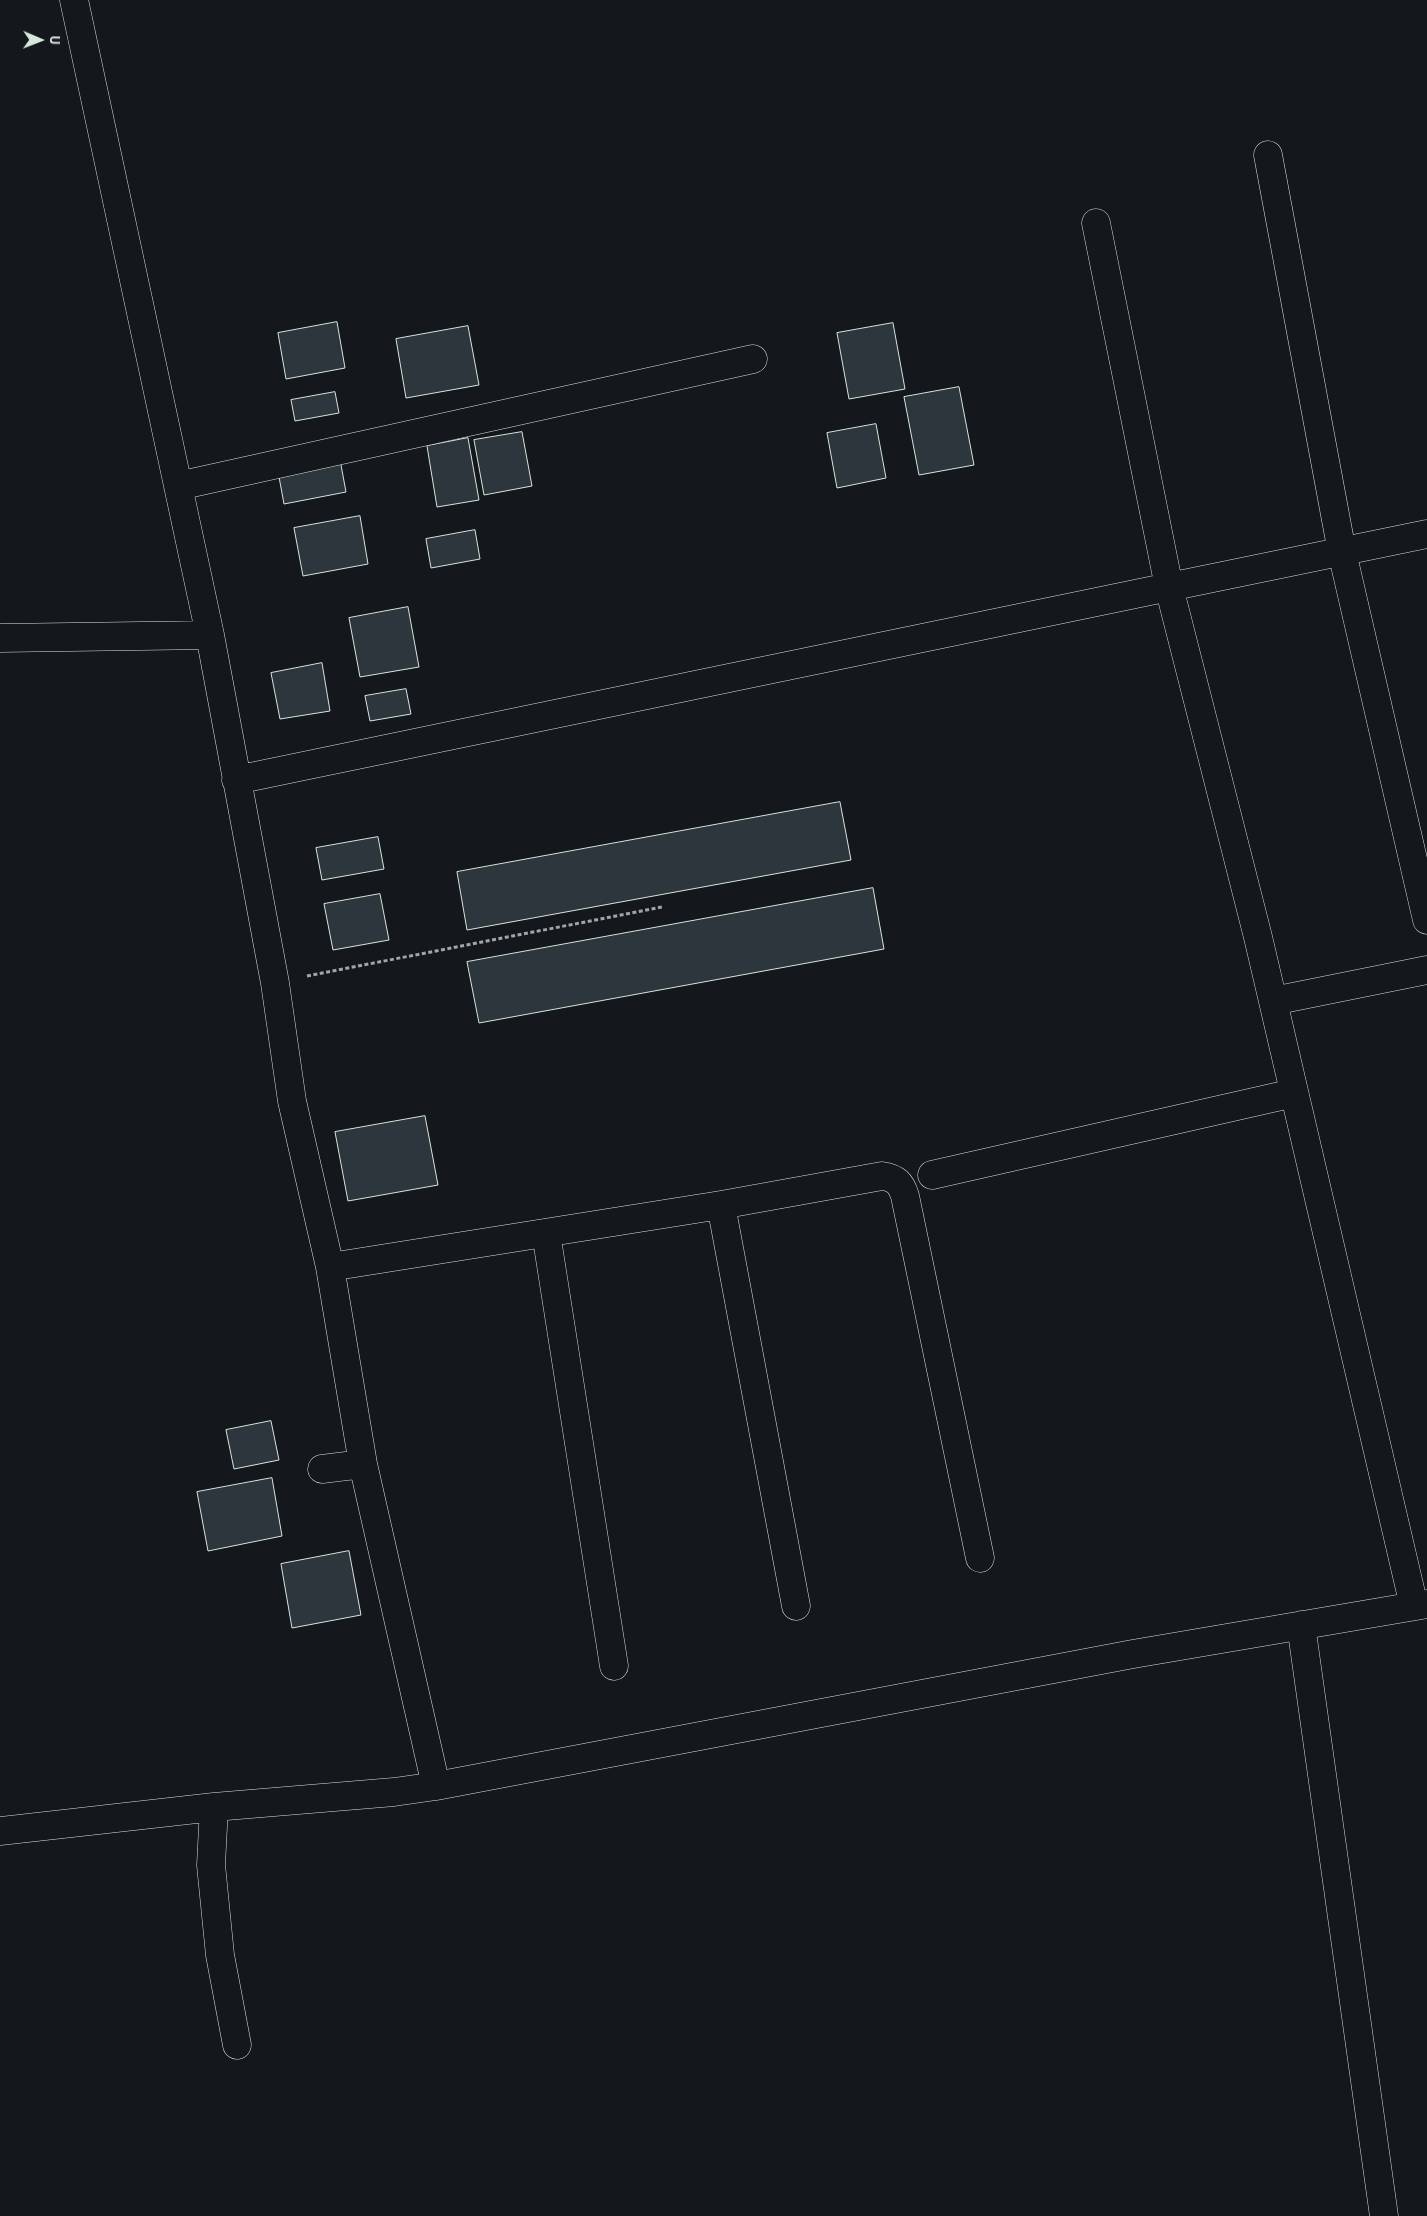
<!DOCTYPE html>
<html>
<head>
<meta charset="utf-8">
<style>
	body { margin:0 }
	#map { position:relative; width:1427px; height:2216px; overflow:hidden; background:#14181c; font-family:"PT Sans",sans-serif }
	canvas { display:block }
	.north { position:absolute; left:15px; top:15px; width:50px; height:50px; -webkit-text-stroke:4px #14181c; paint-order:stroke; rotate:91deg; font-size:14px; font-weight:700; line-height:20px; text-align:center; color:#d8e6dc }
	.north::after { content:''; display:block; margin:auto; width:18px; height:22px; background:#d8e6dc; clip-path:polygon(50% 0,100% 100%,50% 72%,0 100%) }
</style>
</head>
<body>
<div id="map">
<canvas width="1427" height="2216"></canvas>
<div class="north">U</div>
</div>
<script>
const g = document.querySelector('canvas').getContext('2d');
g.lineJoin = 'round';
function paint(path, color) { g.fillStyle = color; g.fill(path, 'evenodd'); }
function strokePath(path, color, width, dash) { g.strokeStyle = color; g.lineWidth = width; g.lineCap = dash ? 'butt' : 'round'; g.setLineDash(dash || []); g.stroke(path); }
const building = new Path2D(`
	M337,322l8,46 -59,11 -8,-46z
	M893,323l12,66 -56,10 -12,-66z
	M468,326l11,59 -73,13 -10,-59z
	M959,387l15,78 -55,10 -15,-78z
	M335,392l4,21 -44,8 -4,-21z
	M876,424l10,54 -49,10 -10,-55z
	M522,432l10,54 -48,9 -10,-55z
	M468,438l11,62 -42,7 -10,-61z
	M339,454l7,38 -62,12 -7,-38z
	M360,516l8,48 -65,12 -9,-48z
	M475,530l5,29 -49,9 -5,-29z
	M408,607l11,60 -59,10 -11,-59z
	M322,663l8,48 -50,8 -9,-46z
	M406,689l5,25 -41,7 -5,-25z
	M840,802l11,58 -384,70 -10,-58z
	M378,837l6,32 -62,11 -6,-32z
	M873,888l11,61 -405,74 -12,-61z
	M380,894l9,46 -56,10 -9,-46z
	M425,1116l13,69 -90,16 -13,-69z
	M271,1421l8,39 -45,9 -8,-39z
	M272,1478l10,58 -74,15 -11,-59z
	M349,1551l12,64 -69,13 -11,-64z`);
paint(building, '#2c363c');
strokePath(building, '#d8e6dc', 1);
const minor = new Path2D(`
	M74,0l136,635
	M1268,155l74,397 85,368
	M178,486l575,-127
	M0,638l210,-3 65,348 17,118 38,166 33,197 73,322 -42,6 -180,15 -214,24
	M236,780l933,-193 -73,-364
	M1273,1001l154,-31
	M932,1175l362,-82
	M721,1205l75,401
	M546,1233l68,433
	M330,1267l391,-62 161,-29c14,2 19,7 23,20l75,362
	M322,1469l41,-5
	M1414,1606l-156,-669 -89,-350 258,-53
	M1301,1625l83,591
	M436,1786l697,-132 294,-50
	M214,1807l-3,58 9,90 17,90`);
strokePath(minor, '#d8e6dc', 29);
strokePath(new Path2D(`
	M307,976l355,-69`), '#9da8a2', 3, [4, 2.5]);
strokePath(minor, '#14181c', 28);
</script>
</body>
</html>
